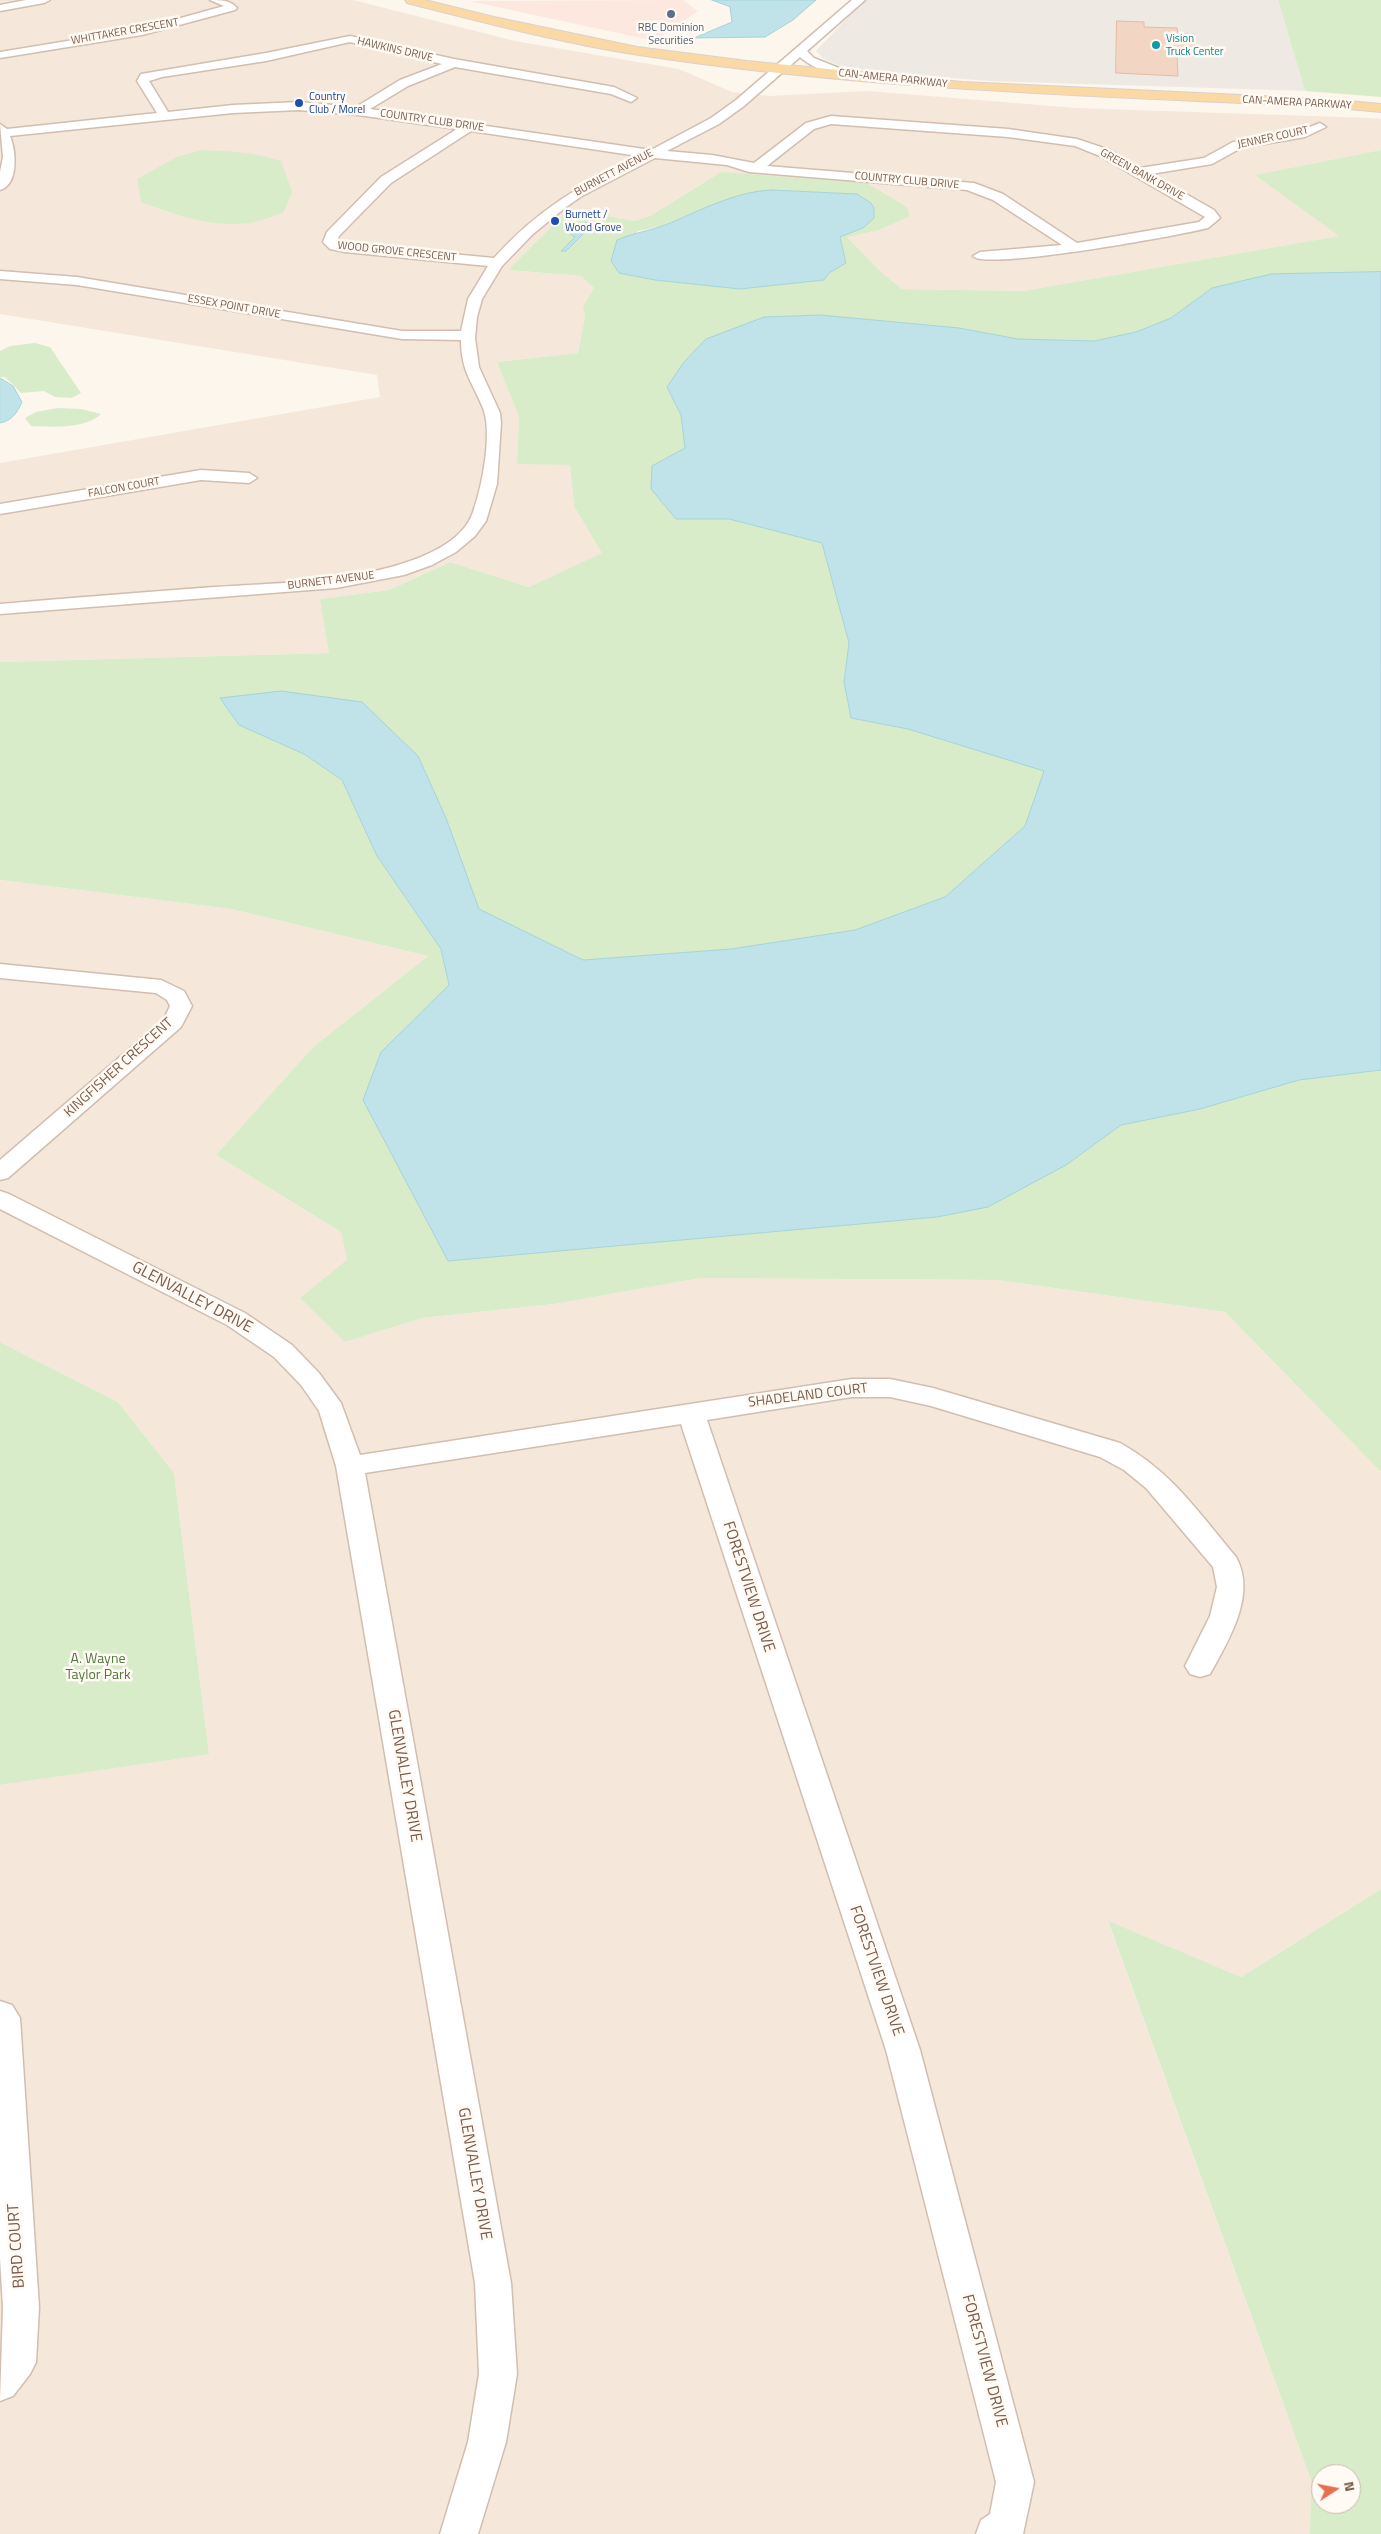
<!DOCTYPE html>
<html>
<head>
<meta charset="utf-8">
<style>
	body { margin:0 }
	#map { position:relative; width:1381px; height:2534px; overflow:hidden; background:#fdf6ec; font-family:"Titillium Web",sans-serif }
	canvas { display:block }
	.north { position:absolute; left:1311px; top:2464px; width:50px; height:50px; box-sizing:border-box; background:#fffaf3; border:1px solid #cabbb1; border-radius:50%; rotate:79deg; font-size:14px; font-weight:700; line-height:20px; text-align:center; color:#7a5c4d }
	.north::after { content:''; display:block; margin:auto; width:18px; height:22px; background:#e76f51; clip-path:polygon(50% 0,100% 100%,50% 72%,0 100%) }
</style>
</head>
<body>
<div id="map">
<canvas width="1381" height="2534"></canvas>
<div class="north">N</div>
</div>
<script>
const g = document.querySelector('canvas').getContext('2d');
g.lineJoin = 'round';
function paint(path, color) { g.fillStyle = color; g.fill(path, 'evenodd'); }
function strokePath(path, color, width, dash) { g.strokeStyle = color; g.lineWidth = width; g.lineCap = dash ? 'butt' : 'round'; g.setLineDash(dash || []); g.stroke(path); }
function label(font, color, halo, rows, align = 'center') {
  g.font = font + ' "Titillium Web",sans-serif'; g.lineWidth = 5; g.setLineDash([]); g.textBaseline = 'middle'; g.strokeStyle = halo; g.fillStyle = color; for (const [text, x, y, turn = 0] of rows) {
    g.save(); g.translate(x, y); g.rotate((+turn || 0) * Math.PI / 180); g.textAlign = isNaN(turn) ? turn : align; if (halo) g.strokeText(text, 0, 0); g.fillText(text, 0, 0); g.restore();
  }
}
paint(new Path2D(`
	M0,0h353l162,41 164,28 53,23 37,4 99,-5 208,17 295,10 10,1v31l-125,25 84,61 -317,55 -121,-2 -21,-17 -35,-36 33,-6 31,-15 -3,-8 -24,-13 -162,-22 -71,44 -16,5 -65,-12 -61,61 73,6 13,12 -10,19 1,9 -7,37 -81,9 22,55 -2,46 53,2 4,41 29,47 -74,34 -79,-25 -61,28 -68,9 8,54 -329,9v-199l380,-66 -3,-22 -377,-61z
	M0,880l231,29 197,47 -115,91 -97,108 125,77 6,28 -3,82 78,-24 132,-14 147,-26 296,2 228,32 156,160v417l-140,88 -133,-55 203,558 -1,54h-1310v-749l209,-32 -35,-280 -56,-71 -118,-60z`), '#f5e8da');
paint(new Path2D(`
	M683,0l15,11 -43,30 -186,-40z`), '#fde8e0');
paint(new Path2D(`
	M864,0h414l27,91 -315,-10 -116,-9 -36,-7 -14,-6 -8,-8z`), '#efe9e4');
paint(new Path2D(`
	M1278,0h103v97l-76,-6z
	M201,150c28,1 53,2 80,11l11,31 -9,21c-11,3 -22,8 -33,10 -39,5 -74,-8 -109,-21l-4,-23 40,-22z
	M1381,150v122l-169,16 -41,30 -35,14 -42,9 -76,-2 -59,-11 -139,-13 -56,2 -97,69 14,29 5,33 -34,18 24,53h53l93,24 27,100 -5,39 7,36 57,11 137,42 -20,55 -80,71 -90,33 -124,19 -148,11 -105,-51 -32,-91 -28,-62 -179,-31 65,29 38,26 35,76 64,93 8,36 -68,67 67,209 489,-44 129,-52 55,-40 79,-16 99,-29 82,-10v402l-156,-160 -228,-32 -296,-2 -147,26 -132,14 -77,24 -45,-44 47,-38 -6,-28 -125,-77 97,-108 115,-91 -197,-47 -231,-29v-218l329,-9 -9,-54 69,-9 61,-28 79,25 73,-34 -28,-47 -4,-41 -53,-1 2,-47 -22,-55 81,-9 7,-37 -2,-9 11,-19 -13,-12 -73,-6 61,-61 65,12 16,-5 71,-44 145,11 41,24 3,9 -31,14 -32,7 34,35 21,17 121,2 316,-55 -84,-61zM771,190l86,4 14,9 3,5 -11,20 -23,9 6,26 -17,10 -5,7 -84,9 -85,-9 -36,-7 -8,-13 27,-29 24,-5 26,-11z
	M35,343l15,4 31,46 -9,5 -17,-1 -11,-6 -23,2 -16,-16h-5v-26l10,-5z
	M58,408l23,1 20,5c-15,15 -50,13 -70,12l-6,-8 11,-6z
	M0,1342l118,60 56,71 35,281 -209,31z
	M1381,1889v645h-71l1,-54 -203,-559 133,56zM1321,2474h30v30h-30z`), '#d8ecc9');
const water = new Path2D(`
	M712,0h104l-23,20 -28,17 -71,1 38,-16 -2,-15z
	M771,190l86,4 14,9 3,5v10l-11,10 -23,9 6,26 -17,10 -5,7 -84,9 -85,-9 -36,-7 -8,-12 6,-21c16,-7 32,-9 48,-15 35,-14 68,-33 106,-35z
	M585,223l8,1 -27,27h-5l14,-14 -5,-3c4,-6 8,-10 15,-11z
	M1381,272v798l-82,10 -99,29 -79,16 -55,40 -78,42 -51,10 -489,44 -85,-161 18,-48 68,-67 -8,-36 -64,-93 -35,-76 -38,-26 -65,-29 -19,-27 61,-7 81,11 56,54 28,62 33,91 104,51 148,-11 124,-19 90,-33 80,-71 19,-55 -136,-42 -57,-11 -7,-36 5,-39 -27,-100 -93,-24h-53l-25,-30 1,-23 33,-18 -4,-33 -14,-28 17,-25 22,-23 58,-22 56,-2 139,13 59,11 76,2 42,-9 35,-14 41,-30 59,-14z
	M0,378l13,8 9,16c-5,11 -10,19 -22,21z`);
paint(water, '#bfe3e8');
strokePath(water, '#a5d3da', 1);
const building = new Path2D(`
	M1117,21l27,1v5l33,1 1,6h16l1,22 -18,-1 1,21 -62,-3z`);
paint(building, '#f3d5c3');
strokePath(building, '#e6bba3', 1);
const minor = new Path2D(`
	M26,0h24l-6,3 -44,8v-6z
	M210,0c12,0 20,0 27,8l-2,2 -93,25 -142,23v-6l141,-23 83,-23z
	M852,0h13l-58,51 7,7 35,14v6c-10,2 -41,-13 -49,-21l-56,49 -25,18 -52,27 45,4 42,8 52,-40 25,-7 177,13 69,10 33,11 30,18 64,-10 29,-16 69,-12 18,-7 6,4 -21,10 -64,11 -29,16 -61,10 63,36 6,8 -12,10c-27,7 -224,43 -235,28l7,-4 82,-7 -69,-45 -26,-10 -218,-18 -22,-7 -72,-7 -73,38 -16,11 -33,27 -31,32 -20,33 -5,18 -2,21 4,29 21,46 1,10 -4,61 -11,37 -11,15 -19,16 -24,13 -28,10 -68,13 -336,26v-10c72,-6 143,-12 215,-17 59,-4 119,-4 176,-20 29,-8 72,-24 82,-55 9,-25 19,-76 11,-101 -10,-27 -23,-38 -23,-71l-59,-1 -325,-54 -77,-6v-8l77,6 325,54h59l7,-32 20,-33 -143,-14 -15,-3 -7,-7 4,-10 54,-55 76,-48 -99,-14 -59,-5 -66,3 -223,23c6,14 9,49 -10,54v-18l3,-15 -3,-33 7,5 150,-16 -20,-32 4,-7 125,-21 84,-17 104,23 160,28 23,11 -6,4 -20,-8 -156,-27 -47,19 -38,23 281,41 60,-32 25,-18zM350,42l92,22 -42,16 -44,27 -57,-5 -66,3 -65,7 -19,-31 13,-4 104,-16zM831,124l177,13 67,9 25,10 105,61 -6,5 -122,21 -74,-49 -29,-11 -207,-17 47,-37zM471,131l167,25c-58,30 -99,52 -144,102l-149,-14 -8,-3 2,-5 52,-53z
	M201,470l48,3 8,5 -8,5 -48,-3 -201,34v-10z
	M0,964l161,16 23,11 8,15 -11,21 -173,151 -8,2v-20l164,-141 6,-13 -3,-6 -11,-7 -156,-15z
	M0,1191l9,3 236,119 47,32 27,28 22,30 19,52 492,-76h38l43,9 187,55c51,28 79,70 116,114 21,37 -7,83 -26,117l-10,3 -10,-3 -5,-8 25,-50 7,-29 -4,-20 -67,-79 -22,-18 -24,-13 -169,-51 -41,-9h-38l-145,23 213,630 114,432 -11,52h-47l5,-14 9,-6 6,-32 -110,-432 -205,-626 -316,49 146,810 6,91 -11,68 -28,92h-38l28,-92 11,-68 -4,-91 -139,-817 -17,-55 -18,-26 -27,-28 -47,-32 -227,-116z
	M0,2001l12,4 8,13 19,289 -3,55 -6,12 -17,22 -13,5 3,-94 -3,-49z`);
const major = new Path2D(`
	M405,0h20l69,17 143,30 110,14 215,21 365,17 54,5v8l-54,-5c-230,-11 -461,-17 -688,-52 -78,-12 -156,-33 -232,-52z`);
strokePath(minor, '#d1beb0', 3);
strokePath(major, '#dad1cd', 2);
paint(minor, '#fff');
paint(major, '#fbd9a5');
for (const [x, y, r, color] of [
	[671,14,5,"#5c6f8a"],
	[1156,45,5,"#0f9aa8"],
	[299,103,5,"#1a4fb4"],
	[555,221,5,"#1a4fb4"]
]) { const dot = new Path2D(); dot.arc(x, y, r, 0, 2 * Math.PI); g.fillStyle = color; g.fill(dot); strokePath(dot, '#fffaf3', 2); }
label('11px', '#4e5e75', '#fffaf3', [
	["RBC Dominion",671,28],
	["Securities",671,41]
]);
label('11px', '#7a5c4d', '#fffaf3', [
	["WHITTAKER CRESCENT",125,32,-10],
	["HAWKINS DRIVE",395,50,13],
	["CAN-AMERA PARKWAY",893,79,6],
	["CAN-AMERA PARKWAY",1297,103,3],
	["COUNTRY CLUB DRIVE",432,121,8],
	["JENNER COURT",1273,138,-12],
	["BURNETT AVENUE",614,173,-28],
	["GREEN BANK DRIVE",1142,175,29],
	["COUNTRY CLUB DRIVE",907,181,5],
	["WOOD GROVE CRESCENT",397,252,6],
	["ESSEX POINT DRIVE",234,307,10],
	["FALCON COURT",124,488,-10],
	["BURNETT AVENUE",331,581,-7]
]);
label('11px', '#0d838f', '#fffaf3', [
	["Vision",1166,39],
	["Truck Center",1166,52]
], 'left');
label('11px', '#164399', '#fffaf3', [
	["Country",309,97],
	["Club / Morel",309,110],
	["Burnett /",565,215],
	["Wood Grove",565,228]
], 'left');
label('14px', '#7a5c4d', '#fffaf3', [
	["KINGFISHER CRESCENT",119,1068,-42],
	["SHADELAND COURT",808,1396,-7]
]);
label('14px', '#537a41', '#fffaf3', [
	["A. Wayne",98,1660],
	["Taylor Park",98,1676]
]);
label('16px', '#7a5c4d', '#fffaf3', [
	["GLENVALLEY DRIVE",192,1298,28],
	["FORESTVIEW DRIVE",748,1587,72],
	["GLENVALLEY DRIVE",404,1776,80],
	["FORESTVIEW DRIVE",876,1971,71],
	["GLENVALLEY DRIVE",474,2174,80],
	["BIRD COURT",17,2246,-94],
	["FORESTVIEW DRIVE",984,2361,75]
]);
</script>
</body>
</html>
